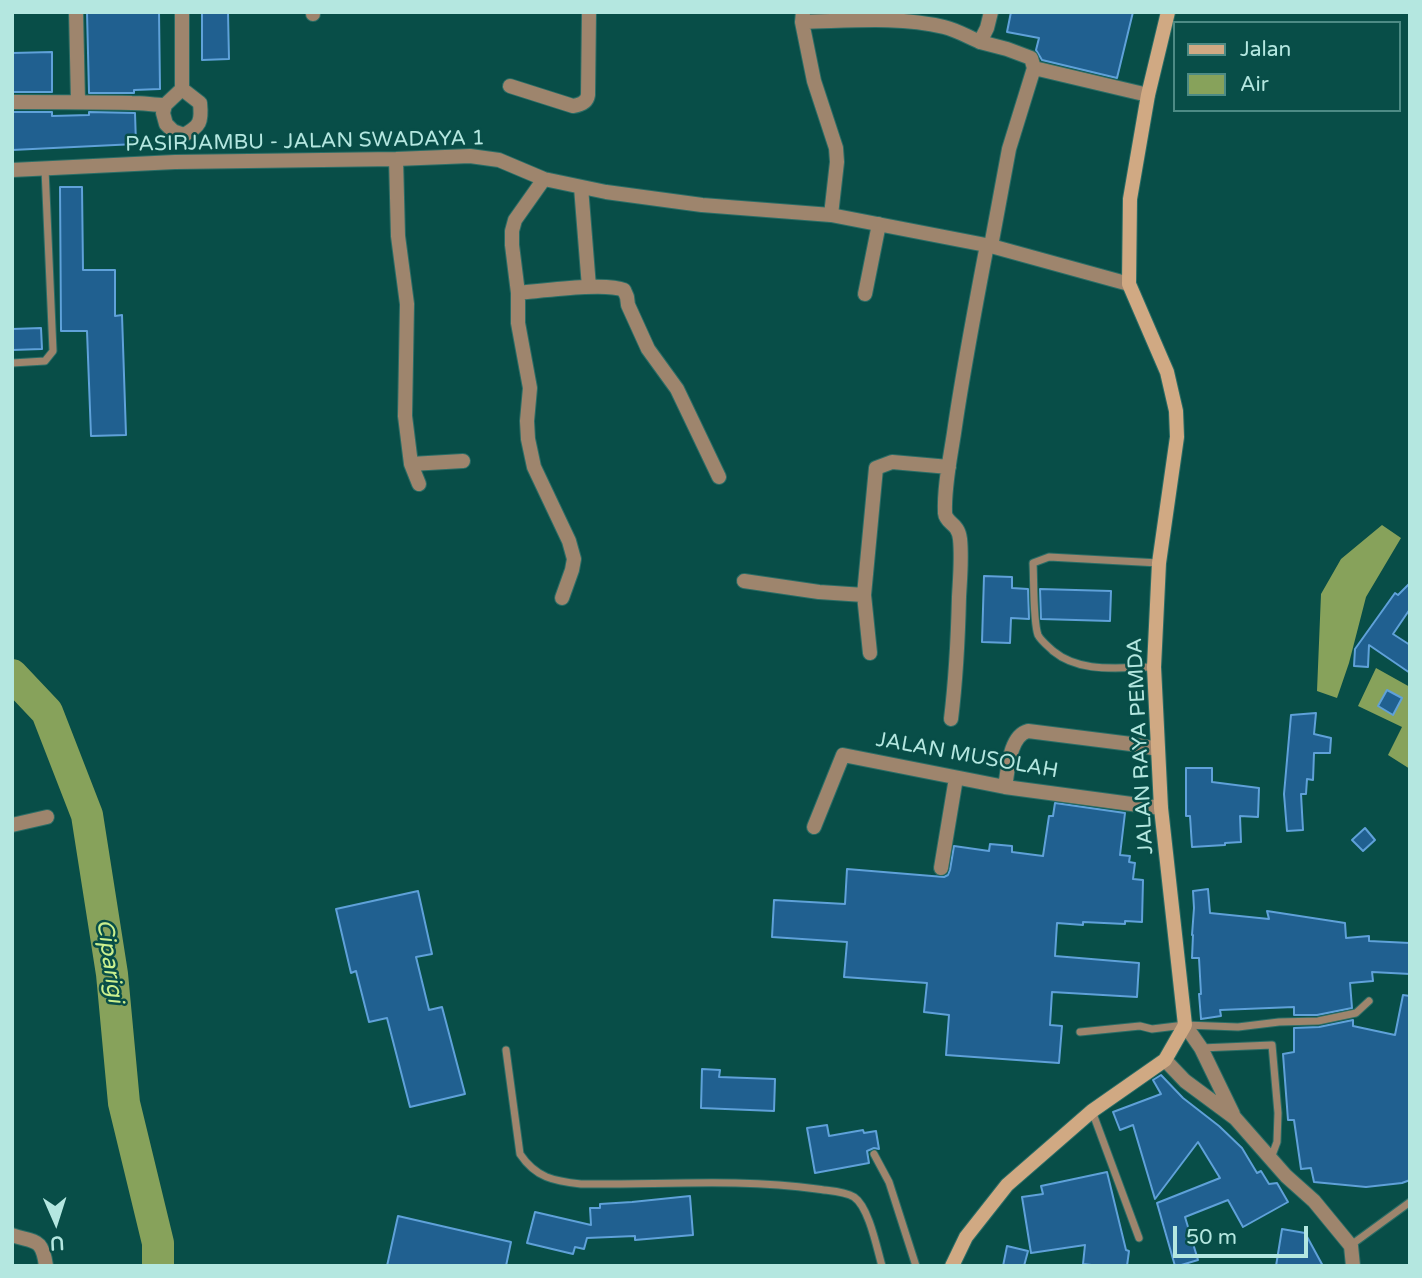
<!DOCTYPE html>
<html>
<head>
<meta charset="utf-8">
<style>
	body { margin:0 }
	#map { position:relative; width:1422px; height:1278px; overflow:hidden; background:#084e48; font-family:"Varela Round",sans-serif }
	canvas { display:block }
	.frame { position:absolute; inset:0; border:14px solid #b4e7e0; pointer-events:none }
	.legend { position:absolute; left:1173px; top:21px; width:228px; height:91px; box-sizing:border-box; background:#084e48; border:2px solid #4d8b85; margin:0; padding:9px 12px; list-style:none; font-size:21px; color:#b4e7e0 }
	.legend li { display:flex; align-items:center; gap:14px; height:35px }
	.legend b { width:35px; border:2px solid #4d8b85 }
	.north { position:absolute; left:21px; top:1187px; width:70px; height:70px; -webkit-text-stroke:5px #084e48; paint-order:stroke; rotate:177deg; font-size:19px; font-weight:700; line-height:28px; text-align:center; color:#b4e7e0 }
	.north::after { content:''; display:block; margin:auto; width:24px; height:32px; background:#b4e7e0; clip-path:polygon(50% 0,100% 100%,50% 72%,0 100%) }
	.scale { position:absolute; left:1173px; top:1226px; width:135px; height:32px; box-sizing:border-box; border:4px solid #b4e7e0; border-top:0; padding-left:9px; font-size:21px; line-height:24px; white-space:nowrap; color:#b4e7e0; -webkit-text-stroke:5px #084e48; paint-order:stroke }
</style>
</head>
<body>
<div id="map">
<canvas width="1422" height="1278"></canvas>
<div class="frame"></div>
<ul class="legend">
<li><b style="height:9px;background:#d0a983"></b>Jalan</li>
<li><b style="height:19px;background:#87a25b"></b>Air</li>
</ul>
<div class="north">U</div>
<div class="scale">50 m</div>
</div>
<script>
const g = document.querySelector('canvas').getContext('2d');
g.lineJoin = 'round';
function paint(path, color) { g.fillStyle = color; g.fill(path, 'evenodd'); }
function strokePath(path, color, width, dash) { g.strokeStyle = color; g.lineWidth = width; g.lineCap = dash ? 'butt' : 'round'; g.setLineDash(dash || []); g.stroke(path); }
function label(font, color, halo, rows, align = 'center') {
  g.font = font + ' "Varela Round",sans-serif'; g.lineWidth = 5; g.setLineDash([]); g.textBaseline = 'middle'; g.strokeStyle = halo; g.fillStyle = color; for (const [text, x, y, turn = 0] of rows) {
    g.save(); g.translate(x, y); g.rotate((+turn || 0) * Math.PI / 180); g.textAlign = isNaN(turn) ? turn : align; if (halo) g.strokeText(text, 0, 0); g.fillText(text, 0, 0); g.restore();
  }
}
paint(new Path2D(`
	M1382,525l19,13 -35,59 -17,66 -12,35 -20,-7 4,-97 20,-35z
	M1376,668l34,19v82l-22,-14 14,-28 -44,-21z`), '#87a25b');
strokePath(new Path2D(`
	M12,675l35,37 40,103 25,159 12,129 34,140v23`), '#87a25b', 32);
const building = new Path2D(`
	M87,12h72l1,77 -26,1v3h-45z
	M202,12h26l1,47 -27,1z
	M1011,12h122l-16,66 -75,-18 -6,-10 3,-12 -32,-6z
	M52,52v40h-40v-39z
	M12,112h40v4l37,-1v-3l46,1 1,31 -124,6z
	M60,187h22l1,83h32v46l7,-1 4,120 -35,1 -4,-105h-26z
	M41,328l1,21 -30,1v-21z
	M984,576l28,1v11l16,1 1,30 -18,-1 -1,25 -28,-1z
	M1410,583v26l-17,25 17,11v28l-41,-28 -1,22 -14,-1 1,-17 40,-56 3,2z
	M1040,589l71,2 -1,30 -69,-2z
	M1387,690l15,8 -9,17 -15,-9z
	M1316,713l-2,21 17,4 -1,15h-16l-1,27 -6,-1 -1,15h-5l2,36 -16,1 -3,-37 7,-79z
	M1186,768h26v14l47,6 -1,29 -18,-1 1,26 -16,1v2l-33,2 -2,-31h-4z
	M1055,803l70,10 -5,42 10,1 -1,6 6,1 -2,16 10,1 -1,42 -17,-1v3l-42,-2v3l-26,-2 -2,33 84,7 -2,34 -85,-5 -2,33 12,1 -3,37 -113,-8 3,-40 -25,-3 3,-29 -83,-6 3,-35 -75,-5 2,-37 71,4 2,-35 97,8 4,-2 2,-5 4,-24 35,5 1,-7 22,2v6l31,4 6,-40h4z
	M1365,828l10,12 -12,11 -11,-11z
	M1208,889l2,24 59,6 -2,-8 78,12 1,15 23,-2v5l41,2v31l-38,-2 1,9 -23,2 2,25 -35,7h-23v-8l-74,3 1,6 -20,3 -2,-25h2l-2,-36h-7l1,-23h-1l2,-27 -1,-17z
	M418,891l14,63 -16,3 13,53 13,-3 23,87 -55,13 -23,-89 -18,4 -13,-51 -5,2 -15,-64z
	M1403,995l7,1v184l-8,3 -36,4 -52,-5 -3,-14 -10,1 -7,-49h-6l-5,-66 11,-2v-24l25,-1 34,-7v6l42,9z
	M702,1069l18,1 -1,7 56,2 -1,32 -73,-3z
	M1161,1075l22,23 36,28 23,22 15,25 4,-2 8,13 8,-1 11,19 -45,25 -15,-27 -43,17 13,43 -20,6h-3l-18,-63 63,-25 -22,-36 -43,57 -22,-74 -13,5 -7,-18 48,-18 -8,-14z
	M827,1125l2,11 34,-6 1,3 12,-2 3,18 -5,-1 -7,3 2,12 -54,10 -8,-45z
	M1107,1172l19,78 3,1 -2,15h-27l-17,-2 2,-19 -54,8 -9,-56 21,-3 -2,-8z
	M690,1196l3,39 -58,5v-4l-48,2 -3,11 -9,-2 -2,7 -46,-11 8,-31 56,13 -1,-17h10v-4l32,-2z
	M398,1216l113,26 -5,24h-119z
	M1282,1229l23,4 18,33h-47z
	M1007,1246l21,5 -4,15h-21z`);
paint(building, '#206090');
strokePath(building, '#5fa1d9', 2);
const lane = new Path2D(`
	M12,363l33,-2 8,-10 -8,-182
	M1154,667c-34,0 -73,7 -101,-16 -5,-5 -12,-10 -15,-16 -5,-14 -4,-55 -5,-72l16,-6 110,6
	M1080,1032l60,-6 12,3 33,-4 53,2 41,-5 39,-1 38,-8 13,-12
	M1201,1048l71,-3 6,68 -1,29 -6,16
	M506,1050l14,104c16,24 34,27 61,30 78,1 158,-6 236,5 12,2 27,2 37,8 15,10 23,52 28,69
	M1092,1111l47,127
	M874,1154l15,28 27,84
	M1351,1245l59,-43`);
const street = new Path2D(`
	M76,12l2,89
	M182,12v77
	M803,12l-1,10 12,59 22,67 1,14 -6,53
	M313,14v-2
	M802,22c48,-1 96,-6 142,5 13,3 24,10 36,15
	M1034,68l114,27
	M510,86l63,20c7,-1 14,-4 15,-11l1,-83
	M182,89l18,14c2,19 0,23 -16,32l-11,-4 -7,-7 -3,-11 2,-8z
	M12,102c40,0 80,0 120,1 12,0 22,2 33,2
	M396,159l2,77 9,68 -2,112 6,48 8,20
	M12,170l163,-8 221,-3 74,-3 29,4 45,19 62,13 96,13 129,10 160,31 138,38
	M544,179l-29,41 -3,11v14l6,48v30l12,65 -3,33 1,18 6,28 35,74 5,18 -2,11 -10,28
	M581,187l8,100
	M991,246l18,-97 25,-81 -3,-10 -24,-9 -27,-7 7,-14 4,-16
	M518,293c24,-2 87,-11 106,-3l3,7 1,8 20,44 29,40 42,88
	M865,294l14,-70
	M411,464l52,-3
	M744,581l75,11 45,3
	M870,653l-6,-58 12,-127 16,-6 57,5
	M951,719c5,-41 7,-81 8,-122 1,-19 3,-39 1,-58 -2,-17 -14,-15 -15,-26 -1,-26 5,-54 9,-80 9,-63 21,-125 33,-188
	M1005,787c3,-16 4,-51 23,-56l103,13 27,5
	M12,825l35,-8
	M814,827l29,-72 162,32 156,21
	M941,868l15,-90
	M1185,1025l16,23 32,66
	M1165,1060l20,21 50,37 51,58 28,25 37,45 2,20
	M12,1235c23,8 30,2 34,31`);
const secondary = new Path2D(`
	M952,1266l14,-29 41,-52 85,-74 73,-51 20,-35 -24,-217 -7,-141 5,-104 18,-126 -1,-26 -9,-39 -38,-88 1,-85 18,-104 20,-83`);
strokePath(lane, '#2a6d66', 9);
strokePath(street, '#2a6d66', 16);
strokePath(secondary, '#2a6d66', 16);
strokePath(lane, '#9e856d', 7);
strokePath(street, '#9e856d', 14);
strokePath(secondary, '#d0a983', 14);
label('21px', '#b4e7e0', '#084e48', [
	["PASIRJAMBU - JALAN SWADAYA 1",305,142,-1],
	["JALAN RAYA PEMDA",1141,746,-93],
	["JALAN MUSOLAH",967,756,10]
]);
label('italic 23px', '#cbf08e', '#084e48', [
	["Ciparigi",109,961,82]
]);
</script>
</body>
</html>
